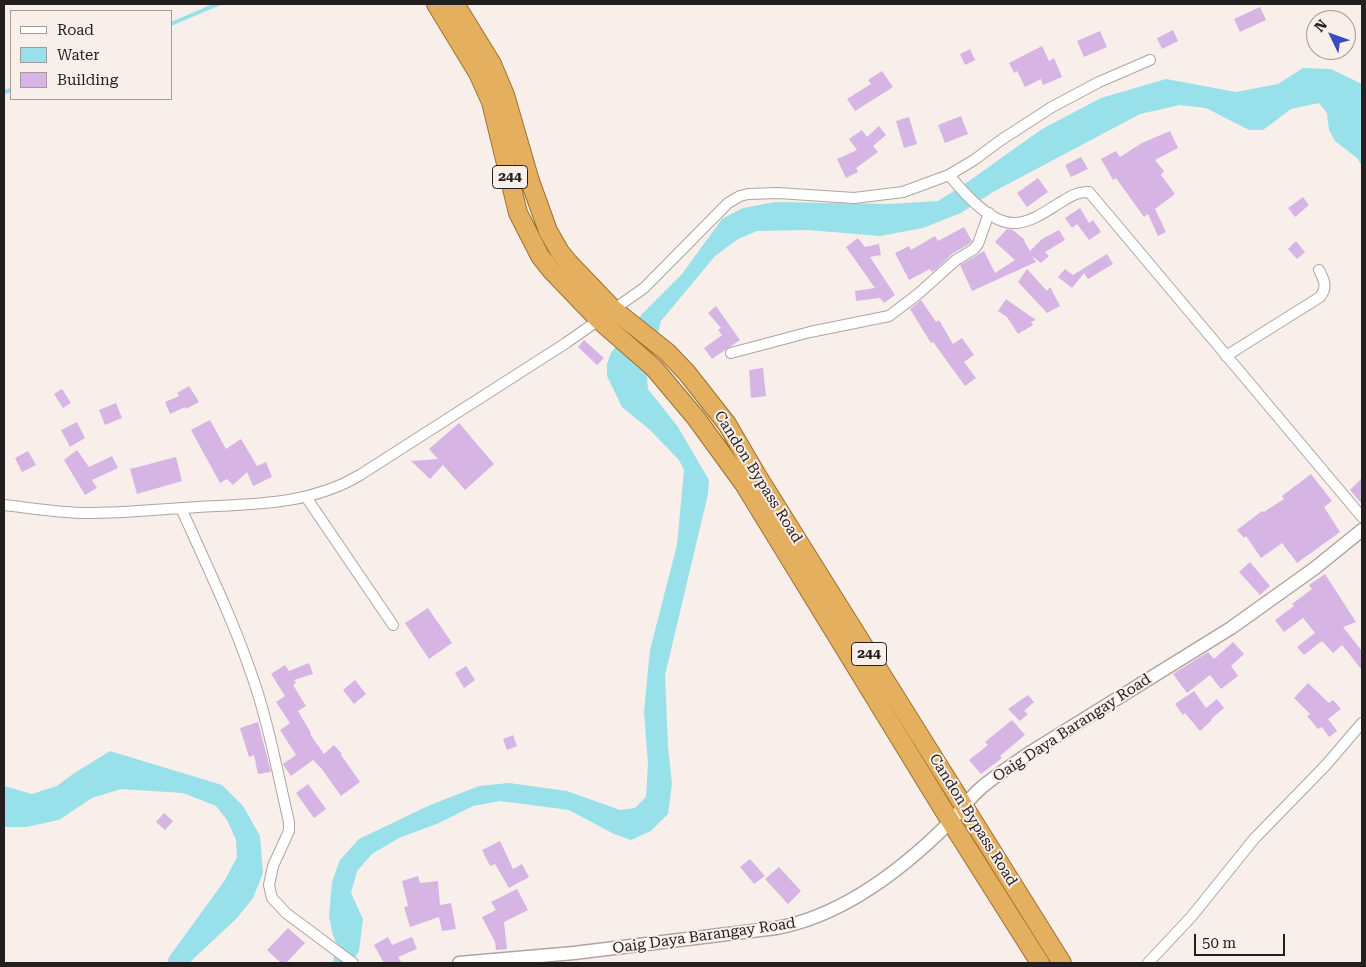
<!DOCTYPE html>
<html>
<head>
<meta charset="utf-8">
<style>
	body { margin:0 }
	#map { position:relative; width:1366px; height:967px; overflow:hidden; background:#f8eeea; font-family:"Roboto Serif",serif }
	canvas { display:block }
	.frame { position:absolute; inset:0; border:5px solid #221f1e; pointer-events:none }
	.legend { position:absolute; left:10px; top:10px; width:162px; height:90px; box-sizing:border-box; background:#f8eeea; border:1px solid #a29b98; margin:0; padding:6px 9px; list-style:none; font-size:15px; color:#221f1e }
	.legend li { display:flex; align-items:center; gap:10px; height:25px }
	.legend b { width:25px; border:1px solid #a29b98 }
	.north { position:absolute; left:1306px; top:10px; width:50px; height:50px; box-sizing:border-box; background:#f8eeea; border:1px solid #a29b98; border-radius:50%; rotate:312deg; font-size:14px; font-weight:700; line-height:20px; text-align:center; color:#221f1e }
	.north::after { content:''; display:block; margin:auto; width:18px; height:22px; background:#374dbf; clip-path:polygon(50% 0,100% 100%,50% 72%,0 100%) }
	.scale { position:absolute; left:1194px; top:934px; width:91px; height:22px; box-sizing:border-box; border:2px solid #221f1e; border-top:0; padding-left:6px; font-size:15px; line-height:18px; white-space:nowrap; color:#221f1e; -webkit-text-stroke:4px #f8eeea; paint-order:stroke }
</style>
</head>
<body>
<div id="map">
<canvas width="1366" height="967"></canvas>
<div class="frame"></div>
<ul class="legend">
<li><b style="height:6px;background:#fff"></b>Road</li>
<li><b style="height:14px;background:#98e1ea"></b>Water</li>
<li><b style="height:14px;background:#d6b5e4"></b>Building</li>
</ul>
<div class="north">N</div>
<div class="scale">50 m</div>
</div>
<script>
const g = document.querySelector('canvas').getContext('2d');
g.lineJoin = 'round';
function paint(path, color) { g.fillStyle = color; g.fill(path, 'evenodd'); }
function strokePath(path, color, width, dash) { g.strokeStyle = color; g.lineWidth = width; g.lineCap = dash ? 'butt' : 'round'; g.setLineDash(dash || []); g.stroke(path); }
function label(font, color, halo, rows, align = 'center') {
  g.font = font + ' "Roboto Serif",serif'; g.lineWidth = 4; g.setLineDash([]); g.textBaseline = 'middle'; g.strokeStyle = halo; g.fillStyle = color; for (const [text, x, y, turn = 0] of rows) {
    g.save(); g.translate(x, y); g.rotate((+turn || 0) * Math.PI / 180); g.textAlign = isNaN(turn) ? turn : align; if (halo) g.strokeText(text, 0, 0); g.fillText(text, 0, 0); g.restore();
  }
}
paint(new Path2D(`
	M1303,68l28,1 31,15v82l-5,-8 -22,-17 -6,-11 -2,-17 -8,-10 -28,6 -28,21h-14l-43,-22 -26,-3 -40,9 -147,78 -32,21 -38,15 -43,8 -72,-6 -51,1 -19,8 -23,17 -54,65 -14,56 1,12 30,38 31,53 -1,14 -43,181 3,71 4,38 -4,30 -17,17 -20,9 -17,-6 -45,-24 -69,-9 -27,5 -34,17 -40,15 -27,16 -15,17 -6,22 12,26 -4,32 -7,12h-19l3,-20 -4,-11 -3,-16 3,-34 8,-22 19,-21 69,-33 51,-20 30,-3 58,8 53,19 15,-2 11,-11 2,-33 -4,-52 6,-62 27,-105 7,-75 -5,-10 -30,-31 -27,-22 -15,-31v-12l4,-11 31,-39 40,-40 40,-55 21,-11 32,-6 113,2 50,-3 24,-15 80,-57 59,-31 65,-19 70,13 42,-8z
	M110,751l112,34 21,21 17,30 3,37 -10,25 -16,20 -48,45h-22l2,-6 56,-77 12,-23 -1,-17 -9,-20 -11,-14 -33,-13 -62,-4 -29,9 -33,22 -33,7h-22v-41l28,8 25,-8 16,-12z`), '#98e1ea');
strokePath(new Path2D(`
	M171,24l47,-20
	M4,92l7,-2`), '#98e1ea', 4);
paint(new Path2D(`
	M1260,7l6,13 -26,12 -6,-13z
	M1173,30l5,11 -16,8 -5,-11z
	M1100,31l7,16 -23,10 -7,-16z
	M1042,46l7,15 5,-3 8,19 -19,8 -2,-6 -16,8 -8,-16 -3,2 -5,-10z
	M970,49l5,11 -10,5 -5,-11z
	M882,71l11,16 -38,24 -8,-12 24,-15 -3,-4z
	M961,116l7,18 -23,9 -7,-18z
	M909,117l8,27 -13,4 -8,-27z
	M879,126l7,9 -13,11 5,6 -22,16 2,4 -12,6 -9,-19 20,-9 -8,-11 13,-9 5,7z
	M1170,131l8,17 -23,12 9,11 -3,4 14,19 -20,15 11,23 -8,4 -10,-22 -4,3 -28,-39 -3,2 -12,-21 15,-8 4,6 22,-14z
	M1081,157l7,12 -17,8 -6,-12z
	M1038,178l10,14 -21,15 -10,-14z
	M1303,197l6,8 -14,12 -7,-9z
	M1080,208l9,15 4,-3 8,12 -12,8 -12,-16 -5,4 -7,-10z
	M964,227l8,14 -3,3 -17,10 -17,16 -4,2 -1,-3 -21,11 -14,-27 14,-7 2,4 24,-14 3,5z
	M1007,229l6,1 12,10 -1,1 6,10 12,-12 17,-9 6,10 -20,12 4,4 -8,7 -9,-7 4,6 -64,29 -12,-26 24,-14 11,22 20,-13 -20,-18z
	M858,238l7,9 14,-3 2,11 -11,2 25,38 -11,8 -4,-5 -24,3 -1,-10 20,-3 -29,-41z
	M1296,241l9,11 -8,7 -9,-10z
	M1107,254l6,10 -25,15 -4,-6 -12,15 -14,-11 7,-8 8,6z
	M1027,269l20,22 3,-4 10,19 -13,7 -29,-31z
	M1006,299l30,21 -5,2 2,3 -15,9 -11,-17 -9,-6z
	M921,300l15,22 3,-2 14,24 9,-6 12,17 -10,7 12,16 -11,8 -32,-44 -2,1 -21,-34z
	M716,306l24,34 -28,19 -8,-11 18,-13 -4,-5 3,-2 -13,-15z
	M584,340l20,18 -7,7 -19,-18z
	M763,368l3,28 -15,2 -2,-28z
	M189,386l10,16 -13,7 -1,-2 -15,7 -5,-12 14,-6 -2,-3z
	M62,389l9,14 -8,5 -9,-14z
	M116,403l6,15 -17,7 -6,-15z
	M210,420l16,29 15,-10 16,27 9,-4 6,15 -19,9 -6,-14 -14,13 -6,-6 -7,4 -29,-53z
	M77,422l8,16 -15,9 -9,-17z
	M459,423l35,41 -29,26 -22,-25 -13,14 -19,-18 27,-2 -9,-10z
	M77,450l12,17 23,-11 6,12 -26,12 5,8 -12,7 -21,-35z
	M28,451l8,14 -14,7 -7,-14z
	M176,457l6,24 -45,13 -7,-25z
	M1311,474l21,27 -8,6 16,25 -43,31 -15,-20 -21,15 -15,-22 -2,2 -7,-8 25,-19 2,1 20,-13 -2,-3z
	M1362,478v26l-12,-14z
	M1250,562l20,24 -10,9 -21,-23z
	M1325,574l31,48 -13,5 19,24v19l-20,-25 -9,8 -11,-12 -18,14 -7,-8 18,-14 -12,-15 -19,14 -9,-12 19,-14 -2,-2 20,-15 -3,-4z
	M428,608l24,35 -23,16 -24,-36z
	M1233,642l11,12 -13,12 7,10 -17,13 -11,-14 -23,18 -14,-19 35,-22 6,7z
	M309,663l4,11 -19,6 2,3 -3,2 13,21 -8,5 13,22 -1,1 14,20 10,-9 8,9 -1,1 19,27 -19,14 -20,-28 -8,-8 -22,16 -7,-10 -1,-2 13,-9 -16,-25 10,-7 -14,-21 9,-6 -14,-22 14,-9 4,6z
	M466,666l9,14 -11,8 -9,-15z
	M355,680l11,14 -12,10 -11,-14z
	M1308,683l21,20 4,-3 8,9 -13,10 9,12 -8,6 -7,-10 -4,2 -11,-13 3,-2 -16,-16z
	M1194,691l12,17 11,-9 7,9 -13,11 1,1 -12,11 -15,-18 -2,2 -8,-11z
	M1028,695l6,7 -10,9 4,3 -8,7 -12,-12z
	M1012,720l13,15 -25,21 2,2 -21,16 -12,-14 19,-15 -3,-3z
	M258,722l13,50 -13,2 -4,-19 -5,2 -9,-29z
	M513,735l4,11 -10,4 -4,-11z
	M308,784l18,25 -12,9 -18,-25z
	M164,813l9,8 -8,9 -9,-8z
	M500,841l13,28 9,-5 7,13 -20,11 -14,-24 -5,2 -8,-16z
	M750,859l15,17 -11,8 -14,-17z
	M779,867l22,24 -13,13 -23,-25z
	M418,876l2,7 18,-2 2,24 11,-2 5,26 -14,2 -3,-14 -29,10 -6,-20 4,-1 -6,-25z
	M517,889l11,21 -24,12 3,27 -11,1 -1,-8 -13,-25 14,-7 -5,-8z
	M288,928l17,15 -19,20h-5l-14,-13z
	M388,937l4,8 20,-8 5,12 -19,8 4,6h-18l-10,-18z`), '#d6b5e4');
const minor = new Path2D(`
	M949,175c14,17 42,50 67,48 15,-1 29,-11 42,-19 10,-6 19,-13 31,-12l273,325
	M731,353l79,-21 79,-16 29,-22 38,-34 18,-11 4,-5 11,-31
	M1226,356l94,-59c8,-10 4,-17 -1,-27
	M306,497l87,128
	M4,505c27,3 56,8 83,8 37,0 74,-4 111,-6 56,-3 112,-2 162,-32l206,-132 78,-55 84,-85 12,-7 8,-2 30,-1 76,5 49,-6 46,-17 25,-15 27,-20 51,-33 47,-25 51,-22
	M181,508c24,54 50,107 69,162 18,49 27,101 39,152v9l-16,35 -4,19 3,13 14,15 67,50
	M1148,963l44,-47 62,-77 72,-74 36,-42`);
const tertiary = new Path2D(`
	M459,963l115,-10 202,-25c67,-12 127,-59 174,-106 11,-11 19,-24 31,-34 15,-13 33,-24 50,-36l200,-124 84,-60 47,-38`);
const trunk = new Path2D(`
	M436,4l42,69 13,29 27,111 22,43 11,14 48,50 55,48 42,50 48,66 207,338 89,141
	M455,4l37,60 13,31 25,86 18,50 12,21 9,11 44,46 54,43 20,21 40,51 31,53 304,486`);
strokePath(minor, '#aea5a1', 12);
strokePath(tertiary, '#aea5a1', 15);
strokePath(trunk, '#9c712e', 20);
strokePath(minor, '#fff', 10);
strokePath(tertiary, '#fff', 12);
strokePath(trunk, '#e4b05f', 18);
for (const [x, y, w] of [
	[510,177,35],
	[869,654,35]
]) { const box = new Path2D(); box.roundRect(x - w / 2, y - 11.5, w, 23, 4); g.fillStyle = '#f8eeea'; g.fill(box); strokePath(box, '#221f1e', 1); }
label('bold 14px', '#221f1e', null, [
	["244",510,177],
	["244",869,654]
]);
label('15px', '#221f1e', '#f8eeea', [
	["Candon Bypass Road",758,477,58],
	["Oaig Daya Barangay Road",1072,728,-33],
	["Candon Bypass Road",973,820,58],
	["Oaig Daya Barangay Road",704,936,-8]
]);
</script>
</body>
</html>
